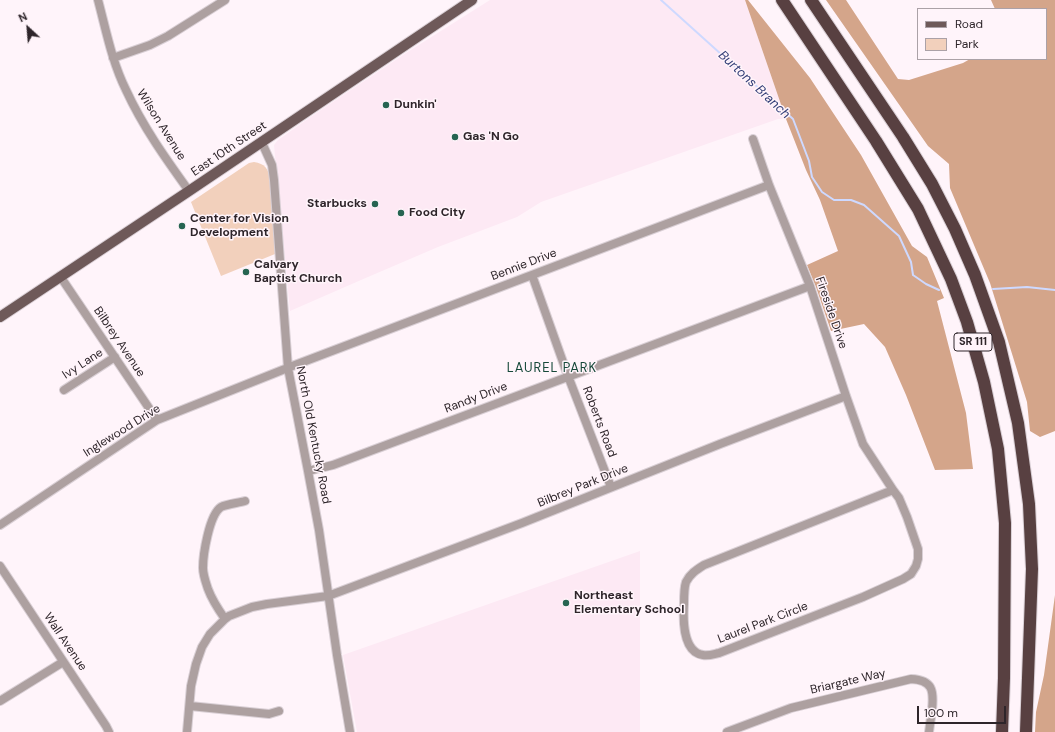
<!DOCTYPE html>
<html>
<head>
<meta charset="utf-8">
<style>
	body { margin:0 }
	#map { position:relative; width:1055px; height:732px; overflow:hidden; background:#fff4fa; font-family:"DM Sans",sans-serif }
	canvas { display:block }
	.legend { position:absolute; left:917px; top:8px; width:130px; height:52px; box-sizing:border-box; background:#fff4fa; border:1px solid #aba1a7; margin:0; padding:5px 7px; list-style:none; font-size:12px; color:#2e252a }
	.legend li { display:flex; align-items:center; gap:8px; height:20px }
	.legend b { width:20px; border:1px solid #aba1a7 }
	.north { position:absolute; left:8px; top:8px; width:40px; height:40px; -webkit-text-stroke:3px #fff4fa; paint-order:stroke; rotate:334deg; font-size:11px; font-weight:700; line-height:16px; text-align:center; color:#2e252a }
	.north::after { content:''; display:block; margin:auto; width:14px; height:18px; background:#2e252a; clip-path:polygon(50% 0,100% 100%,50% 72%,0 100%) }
	.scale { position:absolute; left:917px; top:706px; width:89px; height:18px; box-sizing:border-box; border:2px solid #2e252a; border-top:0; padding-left:5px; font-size:12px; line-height:14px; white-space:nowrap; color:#2e252a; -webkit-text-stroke:3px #fff4fa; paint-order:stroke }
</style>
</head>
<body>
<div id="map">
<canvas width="1055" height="732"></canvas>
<ul class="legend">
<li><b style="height:5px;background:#6e5959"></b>Road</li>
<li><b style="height:11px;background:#f2d0bc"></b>Park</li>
</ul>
<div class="north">N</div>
<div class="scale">100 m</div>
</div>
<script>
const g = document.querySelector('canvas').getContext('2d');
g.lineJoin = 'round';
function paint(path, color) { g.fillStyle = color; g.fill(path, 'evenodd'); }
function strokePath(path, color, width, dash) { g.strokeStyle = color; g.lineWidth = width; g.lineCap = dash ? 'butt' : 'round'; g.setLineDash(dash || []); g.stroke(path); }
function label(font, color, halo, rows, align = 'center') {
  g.font = font + ' "DM Sans",sans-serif'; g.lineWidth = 3; g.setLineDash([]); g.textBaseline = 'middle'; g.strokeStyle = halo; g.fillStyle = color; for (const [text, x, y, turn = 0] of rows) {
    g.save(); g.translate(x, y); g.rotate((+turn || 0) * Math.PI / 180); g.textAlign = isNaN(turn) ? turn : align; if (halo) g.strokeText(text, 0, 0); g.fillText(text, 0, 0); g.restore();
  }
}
paint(new Path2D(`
	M490,0h255l41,119h-8l-237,83 -24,15 -79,30 -77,33 -71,31 -16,-166 4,-5 31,-22 97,-65z
	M640,551v181h-283l-14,-77z`), '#fde9f4');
paint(new Path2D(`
	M254,162c11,2 14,6 16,17l5,75 -54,22 -30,-74 58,-39z`), '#f2d0bc');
paint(new Path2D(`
	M745,0h3l62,78 51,77 51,91 15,11 17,41 -7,3 29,112 7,56 -38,1 -29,-75 -21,-48 -21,-23 -33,7 -15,-44 -9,-22 31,-14 -18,-51 -14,-30 -20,-51z
	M826,0h20l52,79 11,1 54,-17 7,-4h76v-50h-51l-4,-9h64v431l-15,6 -10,-6 -3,-29 -37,-119 -40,-95 -1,-24 -21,-18z
	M1055,595v137h-20l1,-20 8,-37z`), '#d4a58a');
strokePath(new Path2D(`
	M661,0l132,119 16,42 3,16 10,15 12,8h17l13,5 35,31 12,26 2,13 13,9 13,6
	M993,289l34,-2 28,3`), '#ced9ff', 2);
const minor = new Path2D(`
	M98,0c8,30 14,62 28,90 17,37 40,69 63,101
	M113,58l37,-13 18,-9 57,-36
	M753,139l16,46 41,101 36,110 17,48 30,46
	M262,143l10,22 2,15 14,188 20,103 11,59 18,125 13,77
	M532,275l36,101 43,111
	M60,276l97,144
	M64,390l51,-33
	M308,471l25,-6 477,-179
	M893,490l6,8 8,19 11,32v10l-2,7 -5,8 -8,5 -40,18 -144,56c-5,1 -10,3 -16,2 -20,-3 -20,-35 -19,-51 0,-7 0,-16 2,-22 4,-8 10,-12 18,-17z
	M0,525l157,-105 138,-55 474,-180
	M0,566l106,160 3,6
	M225,619c-7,-10 -13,-19 -17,-30 -2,-6 -5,-14 -5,-21 0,-13 6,-53 18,-61 6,-3 17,-4 24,-6
	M0,701l63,-39
	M190,706l79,8 10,-3
	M187,732l4,-46 5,-22 6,-17 8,-13 15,-15 4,-3 23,-9 15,-3 61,-8 194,-73 198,-79 126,-48
	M727,732l64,-24 120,-29c22,1 23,12 21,31 -1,7 -2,15 -3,22`);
const major = new Path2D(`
	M0,317l189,-126 283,-191`);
const highway = new Path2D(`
	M782,0l94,141 42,68 33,70 16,43 17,60 14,67 7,74 -1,155 -2,54
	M811,0l92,137 29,47 23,45 20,46 24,67 19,81 11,81 3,65 -6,163`);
strokePath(minor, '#d9cfd5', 10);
strokePath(major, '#d9cfd5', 12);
strokePath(highway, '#d9cfd5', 14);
strokePath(minor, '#ada0a0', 8);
strokePath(major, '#6e5959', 10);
strokePath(highway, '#584041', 12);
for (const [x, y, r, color] of [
	[386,105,4,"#266451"],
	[455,137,4,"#266451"],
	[375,204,4,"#266451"],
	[401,213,4,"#266451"],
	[182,226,4,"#266451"],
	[246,272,4,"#266451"],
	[566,603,4,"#266451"]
]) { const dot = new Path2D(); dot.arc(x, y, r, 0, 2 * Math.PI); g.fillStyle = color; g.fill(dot); strokePath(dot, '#fff4fa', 1.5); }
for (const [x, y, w] of [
	[973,342,38]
]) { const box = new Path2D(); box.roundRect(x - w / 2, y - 9, w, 18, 3); g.fillStyle = '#fff4fa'; g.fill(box); strokePath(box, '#2e252a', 1); }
label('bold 11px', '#2e252a', null, [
	["SR 111",973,342]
]);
label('bold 12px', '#2e252a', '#fff4fa', [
	["Dunkin'",394,105],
	["Gas 'N Go",463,137],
	["Starbucks",367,204,"right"],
	["Food City",409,213],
	["Center for Vision",190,219],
	["Development",190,233],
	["Calvary",254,265],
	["Baptist Church",254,279],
	["Northeast",574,596],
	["Elementary School",574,610]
], 'left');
label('12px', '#2e252a', '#fff4fa', [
	["Wilson Avenue",161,125,58],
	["East 10th Street",229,149,-34],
	["Bennie Drive",524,265,-21],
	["Fireside Drive",831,313,71],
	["Bilbrey Avenue",119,342,56],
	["Ivy Lane",83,364,-33],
	["Randy Drive",476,398,-21],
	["Roberts Road",599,422,69],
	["Inglewood Drive",122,431,-32],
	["North Old Kentucky Road",313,435,79],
	["Bilbrey Park Drive",583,486,-22],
	["Laurel Park Circle",763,623,-21],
	["Wall Avenue",65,642,56],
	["Briargate Way",848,682,-13]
]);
label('italic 13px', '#333e77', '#fff4fa', [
	["Burtons Branch",754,85,43]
]);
g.letterSpacing = '1px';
label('13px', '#164839', '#fff4fa', [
	["LAUREL PARK",552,369]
]);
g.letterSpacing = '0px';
</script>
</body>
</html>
